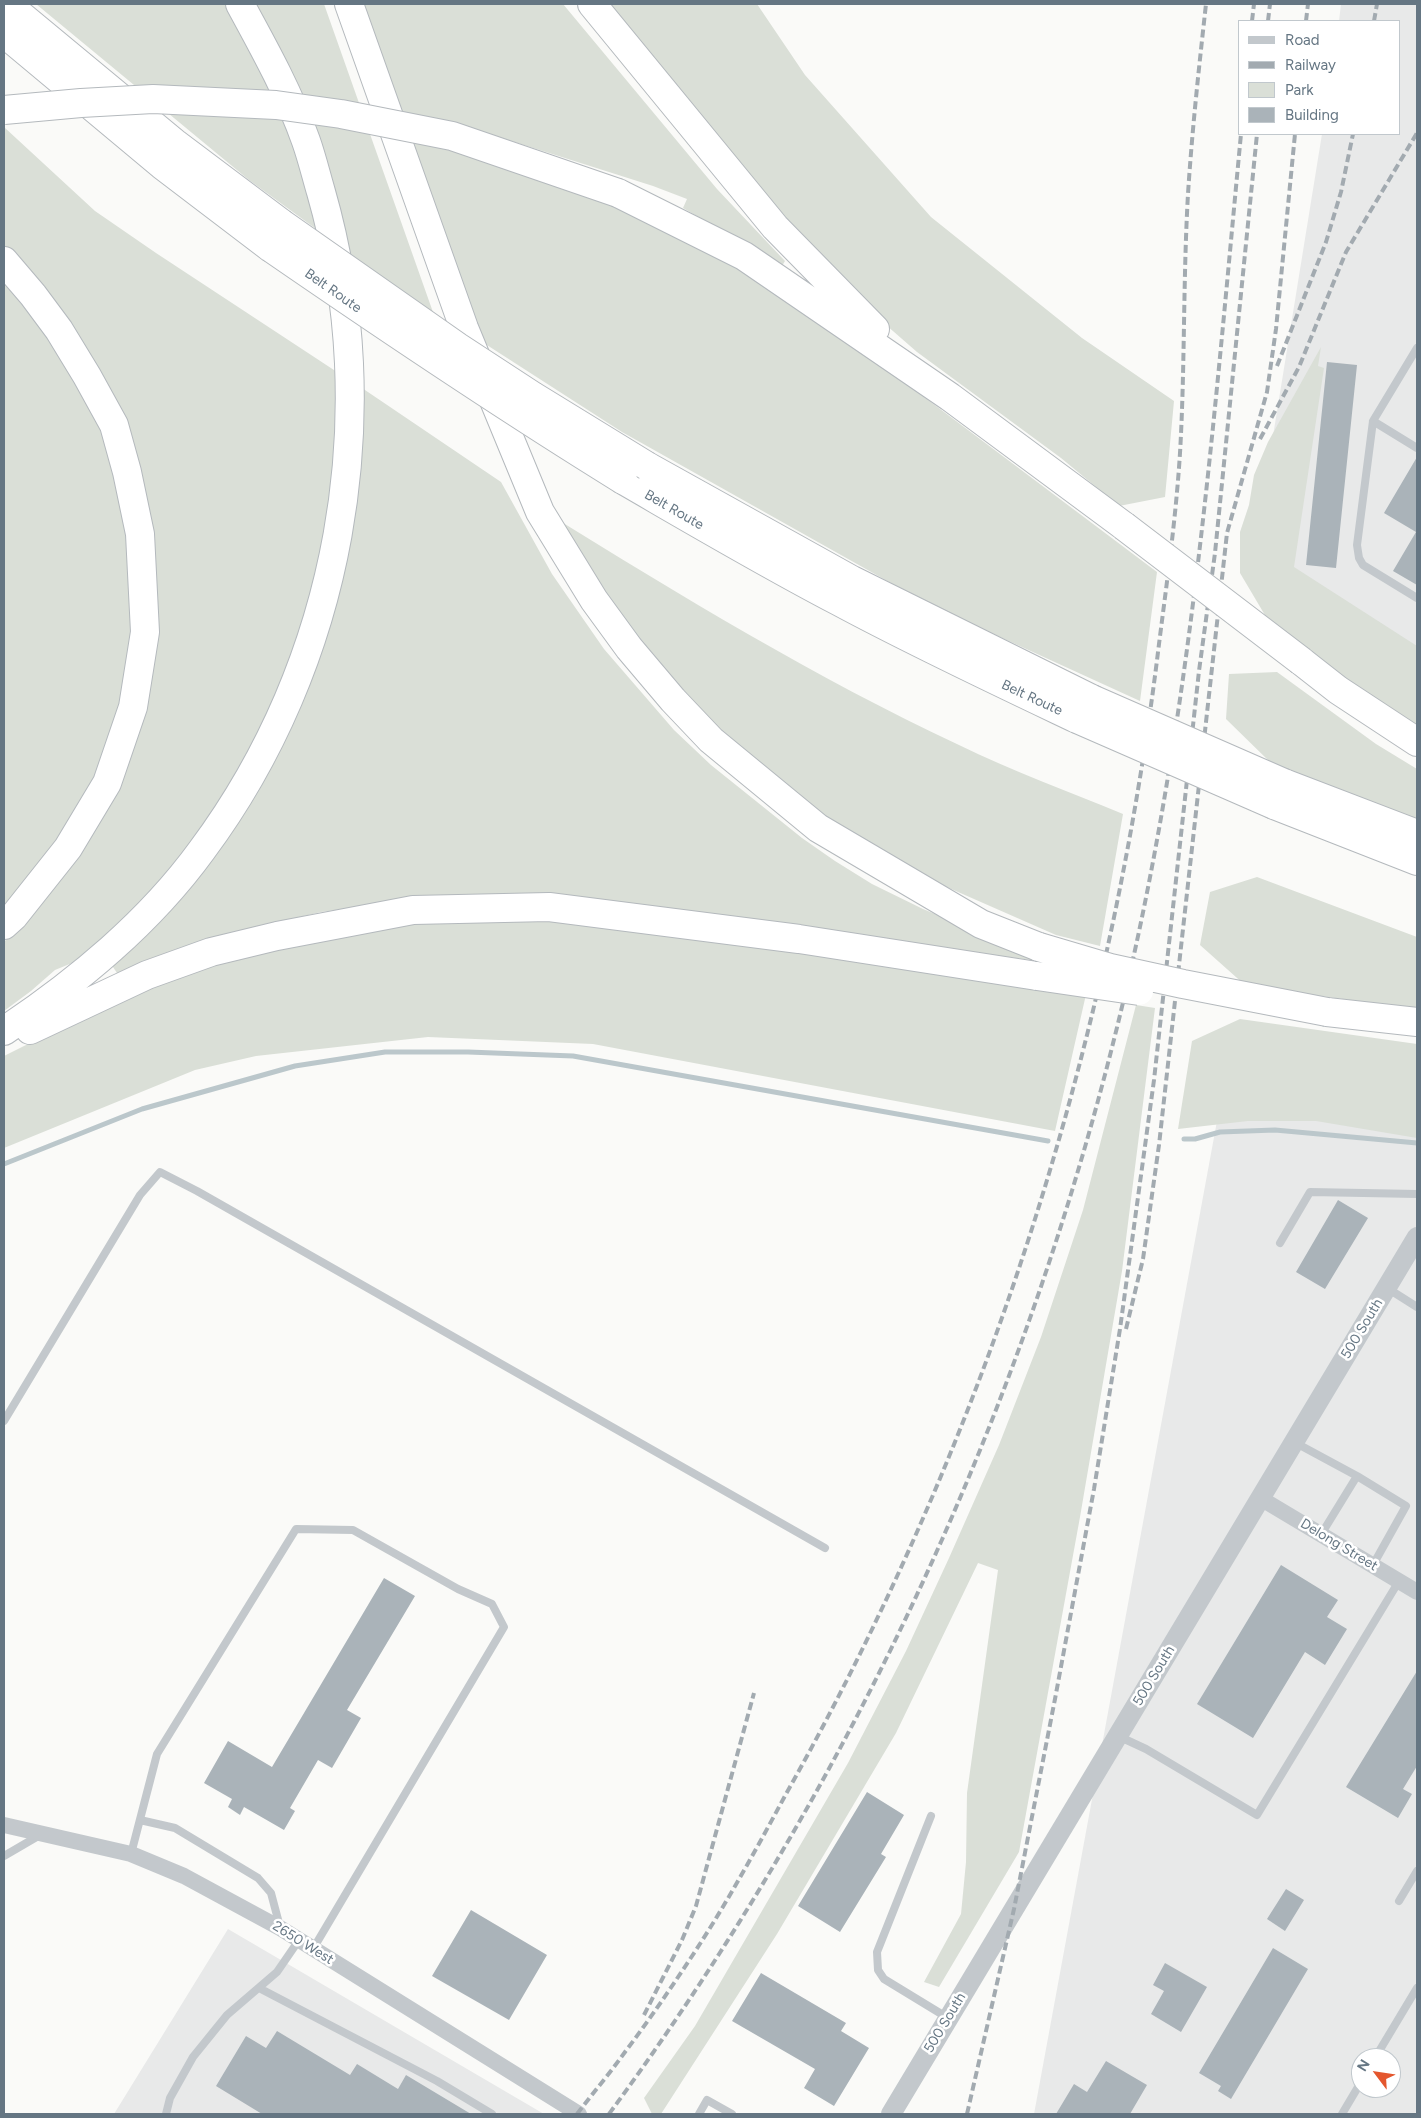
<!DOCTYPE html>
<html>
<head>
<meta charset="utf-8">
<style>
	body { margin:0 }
	#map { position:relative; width:1421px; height:2118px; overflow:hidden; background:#fafaf8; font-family:Figtree,sans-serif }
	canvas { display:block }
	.frame { position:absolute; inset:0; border:5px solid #657683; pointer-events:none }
	.legend { position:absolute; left:1238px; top:20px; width:162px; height:115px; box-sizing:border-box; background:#fff; border:1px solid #c1c8cd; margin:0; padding:6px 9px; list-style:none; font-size:15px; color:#657683 }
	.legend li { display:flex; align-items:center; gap:10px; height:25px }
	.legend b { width:25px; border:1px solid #c1c8cd }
	.north { position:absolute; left:1351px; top:2048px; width:50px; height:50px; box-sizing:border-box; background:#fff; border:1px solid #c1c8cd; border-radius:50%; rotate:301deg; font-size:14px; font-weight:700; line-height:20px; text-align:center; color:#657683 }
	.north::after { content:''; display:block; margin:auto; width:18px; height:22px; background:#e4572e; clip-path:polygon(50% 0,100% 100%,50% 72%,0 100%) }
</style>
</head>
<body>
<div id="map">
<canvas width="1421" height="2118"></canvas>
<div class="frame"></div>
<ul class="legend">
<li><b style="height:6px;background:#c3c8cc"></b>Road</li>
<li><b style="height:6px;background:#a2aab0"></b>Railway</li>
<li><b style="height:14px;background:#dadfd7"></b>Park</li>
<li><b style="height:14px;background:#aab3b9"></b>Building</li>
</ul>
<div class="north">N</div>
</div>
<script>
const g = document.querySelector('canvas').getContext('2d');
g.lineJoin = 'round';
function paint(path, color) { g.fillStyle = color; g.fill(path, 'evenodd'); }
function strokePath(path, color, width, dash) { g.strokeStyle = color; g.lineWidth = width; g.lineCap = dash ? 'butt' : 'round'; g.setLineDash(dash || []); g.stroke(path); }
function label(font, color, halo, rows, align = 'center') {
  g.font = font + ' Figtree,sans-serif'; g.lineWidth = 5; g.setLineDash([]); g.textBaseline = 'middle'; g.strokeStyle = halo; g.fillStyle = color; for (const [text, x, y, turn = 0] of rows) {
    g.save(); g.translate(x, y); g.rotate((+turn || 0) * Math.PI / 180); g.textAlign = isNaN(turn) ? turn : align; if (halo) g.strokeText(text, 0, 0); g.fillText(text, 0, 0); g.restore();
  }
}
paint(new Path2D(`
	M1341,4h76v682l-163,-133 68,-419h78v-113h-61z
	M1224,1083l193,18v1013h-383zM1361,2058h30v30h-30z
	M228,1929l316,185h-430z`), '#e8e9e9');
paint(new Path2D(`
	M36,4h191l64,124 32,106 -74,-54z
	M252,4h72l110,311 -86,-60z
	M362,4h201l154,185 68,72 -3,5 -99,-58 4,-9 -34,-13 -148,-47 -107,-26z
	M609,4h148l48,71 126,142 151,121 92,63 -9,96 -46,9 -58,-48 -144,-106 -47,-41 -51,-52z
	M4,127l91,84 61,42 184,121v64l-26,162 -70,175 -89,117 -78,69 -22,9 -24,21 -27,20v-69l38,-40 95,-188 6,-210 -139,-255z
	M399,127l275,101 149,93 334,251 -17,129 -210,-96 -308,-173 -146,-94z
	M4,281c44,49 85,109 105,173 13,42 24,105 24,149 -1,79 -27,170 -71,236 -17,26 -39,50 -58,75z
	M1321,347l-3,19 6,2 -30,199 123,79v83l-48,-30 -97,-72 -32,-54v-41l9,-27 5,-30 14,-33z
	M362,388l139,94 51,92 52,75 70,81 37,35 91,73 33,23 37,23 51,25 58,24 57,28 -440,-60 -217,3 -60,8 -64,15 -138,49 -8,-12c31,-37 62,-73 93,-110 15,-17 31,-33 45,-51 19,-25 35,-62 48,-91 44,-102 68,-212 65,-324z
	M547,513c134,83 269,165 412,232 53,26 109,46 164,69l-23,132 -44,-11 -164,-72 -44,-24 -158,-135 -57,-61z
	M1277,672l99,72 41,25v50l-146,-56 -45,-44 3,-45z
	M1257,877l160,60v72l-171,-23 -46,-41 10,-53z
	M470,918l108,4 509,68 -32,141 -462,-87 -165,-7 -172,19 -61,14 -191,78v-92l106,-53 93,-35 147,-38z
	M1136,1005l19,3 -33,263 -42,246 -61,335 -80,135 -15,-5 37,-68 5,-52 1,-69 31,-223 -20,-7 -82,170 -119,201 -116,180h-9l-8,-16 51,-72 153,-263 58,-112 43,-93 50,-113 42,-108 42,-127z
	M1240,1019l177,25v94l-101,-17h-68l-70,8 14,-88z`), '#dadfd7');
strokePath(new Path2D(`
	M1184,1139h11l25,-7 55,-2 142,13
	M4,1164l138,-55 153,-43 90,-14h83l105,4 475,85`), '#bbc7cb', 5);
paint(new Path2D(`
	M1327,362l30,3 -21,203 -30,-3z
	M1417,457v128l-24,-14 23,-39 -32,-19z
	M1338,1200l30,18 -43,71 -29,-17z
	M1281,1565l57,35 -11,17 20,12 -22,36 -20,-13 -52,86 -56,-34z
	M384,1578l31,18 -68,114 14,8 -29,50 -14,-8 -28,48 5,3 -11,19 -40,-23 -4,8 -12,-8 4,-8 -28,-16 24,-42 44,26z
	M1417,1671v95l-14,23 9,5 -14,24 -52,-31z
	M867,1792l37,23 -23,39 5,3 -46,75 -42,-26z
	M1286,1889l18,11 -19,31 -18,-12z
	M471,1910l76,45 -38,65 -77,-44z
	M1273,1948l35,21 -77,130 -13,-8 3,-5 -22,-13z
	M1165,1963l42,24 -26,45 -30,-18 13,-23 -11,-6z
	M761,1973l85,50 -5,8 28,17 -35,58 -30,-18 11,-19 -83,-48z
	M277,2031l73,44 7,-11 41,25 8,-14 65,39h-209l-46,-28 30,-50 20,12z
	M1106,2061l41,24 -17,29h-74l18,-30 13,8z`), '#aab3b9');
const motorway = new Path2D(`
	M7,4l169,140 105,79
	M349,4l115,324 76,184 54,88 35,48 44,52 38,40 107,88 163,96 58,23
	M592,4l183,223 100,102
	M4,33l158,132 109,83
	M618,193l126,63 206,141 174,129
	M4,261l29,34 26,35 28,46 27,49 13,47 13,62 5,98 -12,75 -26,76 -39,65 -54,68 -10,9
	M647,466l205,114 240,119
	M623,480c71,41 142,83 215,121 78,42 159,80 239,118
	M1301,661l37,29 79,52
	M1284,783l133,51
	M1274,805l143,56
	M1327,1012l90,10
	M30,1030l117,-55 64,-23 66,-16 136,-26 136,-3 250,32 238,37
	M4,1031c74,-50 145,-108 198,-181 139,-187 183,-435 119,-658 -5,-17 -9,-34 -15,-51 -17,-48 -42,-93 -66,-137`);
strokePath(motorway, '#b4b9bd', 30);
strokePath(new Path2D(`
	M1373,421l44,-73
	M1417,448l-44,-27 -16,124 2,13 4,7 54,33
	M1280,1243l30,-51 107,2
	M1387,1288l30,19
	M4,1421l136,-226 20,-23 37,19 628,357
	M1294,1442l63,34 49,30 -33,59
	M1322,1533l35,-57
	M1118,1736l28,13 111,66 142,-234
	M931,1816l-54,136 1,18 6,9 64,39
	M140,1820l35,8 83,50 13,15 9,34
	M131,1854l26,-100 139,-225 57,1 105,59 34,15 12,23 -191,322
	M4,1856l36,-21
	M1399,1901l18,-30
	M259,1988l178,93 55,33
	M1375,2058l42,-70
	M166,2114l4,-16 23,-41 34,-42 50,-43 22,-32
	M699,2114l8,-14 25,14
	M1342,2114l19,-32`), '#c3c8cc', 8);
strokePath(new Path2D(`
	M1260,1498l157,94
	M4,1825l127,29 53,22 96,52 299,186`), '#c3c8cc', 16);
strokePath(new Path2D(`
	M891,2114l526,-877`), '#c3c8cc', 20);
strokePath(motorway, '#fff', 28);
strokePath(new Path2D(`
	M1252,21l2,-17
	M1268,21l2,-17
	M1306,21l2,-17
	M1374,21l3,-17
	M1277,366l49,-124 15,-50 12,-58
	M1260,439l39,-72 47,-115 71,-119
	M1126,1329l17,-70 16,-114 68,-612 40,-141 9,-63 19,-195
	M644,2015l38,-75 14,-34 58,-213
	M577,2114c16,-21 33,-41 48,-62 25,-33 48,-67 71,-102 32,-49 62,-104 90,-156 200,-356 324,-745 373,-1150 8,-63 17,-127 21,-191 5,-86 3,-172 8,-259 4,-63 11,-127 18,-190
	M609,2114c260,-353 442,-762 532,-1192 54,-259 75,-525 100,-788
	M967,2114l47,-205 41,-210 39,-210 26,-160 34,-249 45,-409 16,-118 42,-419`), '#a2aab0', 4, [8, 4]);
const motorwayBridge = new Path2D(`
	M4,110l77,-7 72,-4 123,6 65,9 111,22 166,57
	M281,223l177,124 75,49 114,70
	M271,248c116,80 232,158 352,232
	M1124,526l177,135
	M1092,699l192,84
	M1077,719l197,86
	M1039,947l71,21 73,16 144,28
	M1037,976l102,15`);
strokePath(motorwayBridge, '#b4b9bd', 30, []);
strokePath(motorwayBridge, '#fff', 28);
label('14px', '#657683', '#fff', [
	["Belt Route",333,291,35],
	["Belt Route",674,510,30],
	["Belt Route",1032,698,25],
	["500 South",1362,1329,-59],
	["Delong Street",1339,1545,31],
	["500 South",1154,1676,-59],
	["2650 West",303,1943,32],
	["500 South",945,2023,-59]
]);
</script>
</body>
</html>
